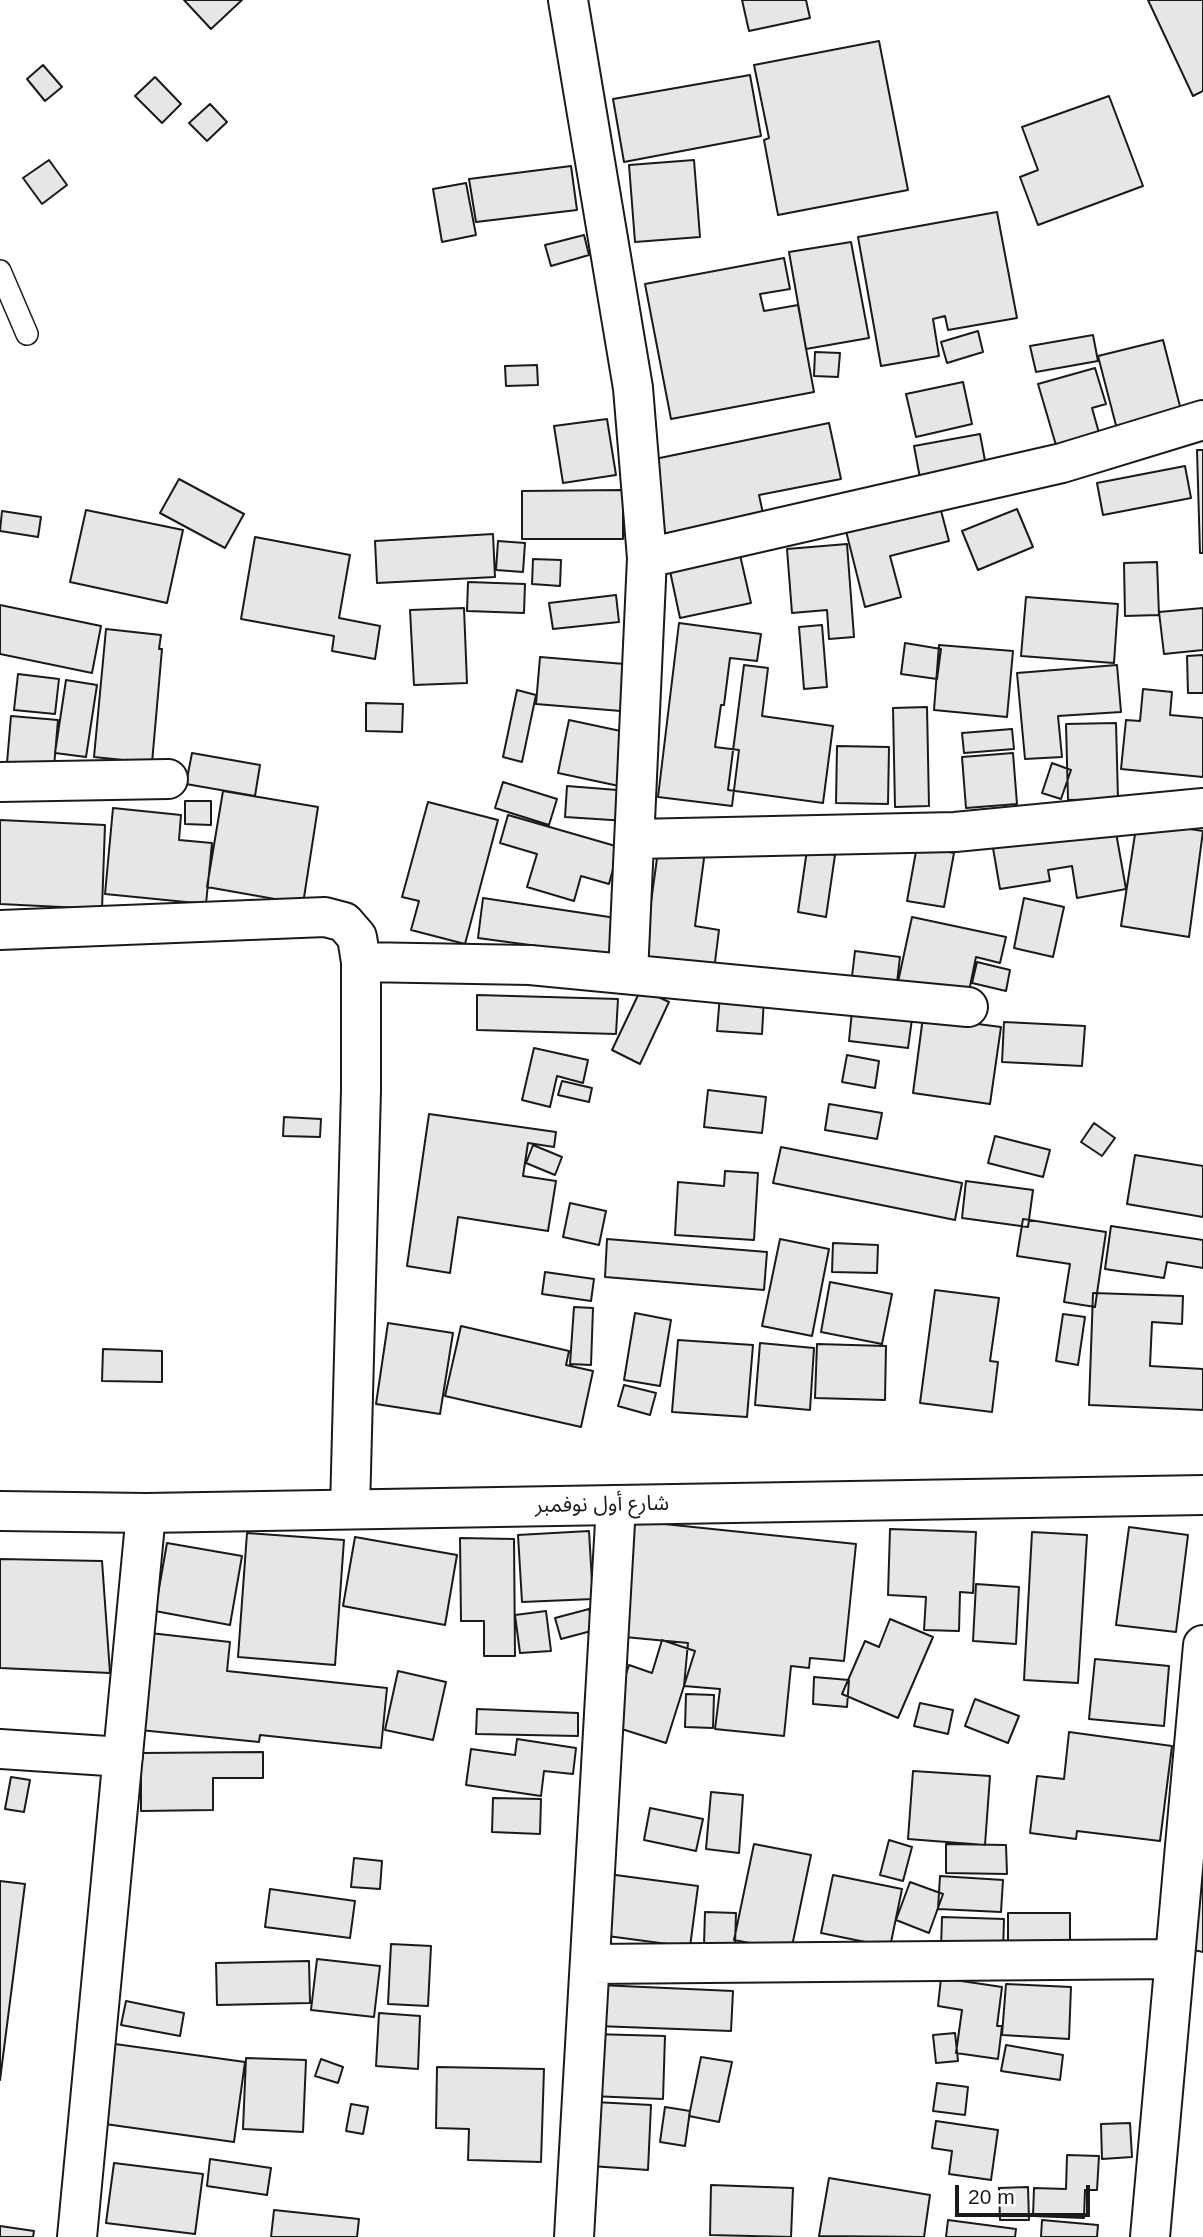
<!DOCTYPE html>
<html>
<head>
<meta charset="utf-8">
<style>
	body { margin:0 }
	#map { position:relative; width:1203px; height:2237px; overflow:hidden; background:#fff; font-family:Helvetica,sans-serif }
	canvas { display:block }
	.scale { position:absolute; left:955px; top:2185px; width:135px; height:32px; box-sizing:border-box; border:4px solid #1a1a1a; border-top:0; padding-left:9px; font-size:21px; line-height:24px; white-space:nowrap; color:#1a1a1a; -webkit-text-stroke:5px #fff; paint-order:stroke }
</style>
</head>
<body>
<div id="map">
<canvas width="1203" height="2237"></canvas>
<div class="scale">20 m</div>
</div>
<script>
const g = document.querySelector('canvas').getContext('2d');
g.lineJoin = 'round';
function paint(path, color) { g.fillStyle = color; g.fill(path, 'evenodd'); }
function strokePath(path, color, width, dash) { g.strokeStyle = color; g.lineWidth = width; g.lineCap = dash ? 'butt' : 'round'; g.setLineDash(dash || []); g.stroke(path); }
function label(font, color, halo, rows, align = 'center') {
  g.font = font + ' Helvetica,"Noto Sans Arabic",sans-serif'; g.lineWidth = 5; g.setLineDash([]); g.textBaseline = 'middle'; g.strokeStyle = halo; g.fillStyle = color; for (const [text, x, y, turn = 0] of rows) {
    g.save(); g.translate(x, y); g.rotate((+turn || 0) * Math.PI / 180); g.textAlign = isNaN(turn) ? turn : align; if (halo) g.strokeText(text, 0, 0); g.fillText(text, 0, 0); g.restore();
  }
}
const building = new Path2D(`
	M184,0h58l-31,29z
	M742,0h64l4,18 -61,13z
	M1148,0h55v91l-10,5z
	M879,41l29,149 -130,25 -14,-75 5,-2 -15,-73z
	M43,65l19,22 -17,14 -18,-22z
	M750,75l11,61 -137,26 -11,-63z
	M155,77l26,27 -19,19 -27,-27z
	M1109,96l34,90 -105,39 -18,-48 18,-7 -16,-43z
	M210,104l17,18 -20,19 -18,-18z
	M49,160l18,25 -25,19 -19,-26z
	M694,160l6,77 -65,5 -6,-77z
	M571,166l6,44 -101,12 -7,-43z
	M466,183l10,52 -34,7 -9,-53z
	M997,212l20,106 -69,12 -3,-14 -12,3 6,37 -58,10 -23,-129z
	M584,235l5,20 -38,11 -6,-21z
	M851,242l18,96 -63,11 -17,-97z
	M784,258l6,31 -30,5 4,17 34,-6 16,87 -143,27 -26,-135z
	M978,331l5,21 -36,11 -6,-21z
	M1093,335l5,26 -62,11 -6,-26z
	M1163,340l21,82 -65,15 -21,-81z
	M815,352l25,1 -2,24 -24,-1z
	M537,365l1,20 -32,1 -1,-20z
	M1095,368l11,36 -14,4 9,32 -43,12 -20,-68z
	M963,382l9,42 -56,13 -10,-43z
	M607,419l9,56 -53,8 -9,-57z
	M829,423l12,56 -82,16 5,23 -98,20 -16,-78z
	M980,434l6,32 -66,12 -6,-32z
	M1197,450h6v103h-3z
	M1185,466l6,32 -88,17 -6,-32z
	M179,479l65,35 -19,34 -65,-35z
	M623,490v49h-101v-48z
	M939,503l10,38 -59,15 11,41 -36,10 -20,-80z
	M1017,509l16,38 -55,23 -16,-39z
	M86,510l97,20 -16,73 -97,-21z
	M2,511l39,6 -3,20 -38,-6z
	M493,534l2,43 -118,6 -2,-42z
	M255,537l95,18 -11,63 41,8 -5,33 -43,-8 2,-15 -93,-17z
	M498,541l27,2 -2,29 -27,-2z
	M737,542l14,61 -71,15 -13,-61z
	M847,544l7,93 -25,2 -2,-29 -35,3 -5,-64z
	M533,559l28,1 -1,26 -28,-2z
	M1157,562l2,53 -34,1 -1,-53z
	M468,582l57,2 -1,29 -57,-2z
	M616,595l3,27 -66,7 -4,-26z
	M1026,597l92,7 -4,59 -93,-7z
	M0,605l101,21 -9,47 -92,-19z
	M464,608l3,75 -53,2 -4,-75z
	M1203,608v42l-39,4 -5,-42z
	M679,623l82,11 -4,27 -27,-3 -6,47h-3l-6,42 24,3 -7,56 -74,-9z
	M822,625l5,62 -23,2 -5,-62z
	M106,629l55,6 -2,14h3l-10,114 -58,-6z
	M905,643l36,6 -4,30 -36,-5z
	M939,645l74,6 -6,66 -73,-7z
	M1203,655v38h-15l-1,-37z
	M540,657l97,8 -4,47 -97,-8z
	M744,665l24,3 -6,48 71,10 -10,77 -95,-13z
	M1117,665l4,47 -63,4 4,41 -37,2 -8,-86z
	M18,674l41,5 -4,35 -41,-4z
	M66,680l31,5 -11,72 -31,-4z
	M1143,689l29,3 -2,23 33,3v59l-82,-8 5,-49 14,1z
	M517,690l19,5 -14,67 -19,-5z
	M366,703l37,1 -1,28 -36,-1z
	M927,707l2,99 -34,1 -2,-99z
	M11,716l47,4 -4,47 -47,-4z
	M569,720l61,13 -11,53 -61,-13z
	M1116,723l2,76 -50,1 -2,-76z
	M1012,729l2,20 -50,4 -2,-20z
	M837,746l52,1 -1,57 -52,-1z
	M192,753l68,12 -5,31 -69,-12z
	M1013,753l4,51 -51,4 -4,-51z
	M1052,763l19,7 -10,29 -19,-6z
	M503,782l54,17 -8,26 -54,-17z
	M567,786l63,5 -3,30 -62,-4z
	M223,791l95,16 -15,97 -96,-17z
	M185,801h26v24l-26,-1z
	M428,802l70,18 -33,124 -54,-14 8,-29 -17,-4z
	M113,808l68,7 -2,25 33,3 -6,61 -101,-10z
	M508,815l111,32 -10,37 -28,-8 -7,25 -47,-14 10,-33 -37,-11z
	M0,820l105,5 -3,84 -102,-5z
	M1137,821l66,10 -14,106 -68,-11z
	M1115,827l11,62 -49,9 -5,-32 -24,4 2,11 -50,8 -7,-41z
	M659,844l46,7 -10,75 24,4 -5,40 -71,-10z
	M917,846l37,7 -10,54 -37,-6z
	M807,850l28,5 -9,62 -28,-5z
	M483,898l133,20 -5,38 -133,-18z
	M1024,898l40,9 -11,50 -39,-9z
	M912,917l94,20 -6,26 -24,-6 -8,39 -70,-14z
	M855,951l45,6 -4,34 -45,-6z
	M977,962l33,8 -4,21 -34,-8z
	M641,989l28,13 -29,62 -28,-14z
	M477,995l141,4 -2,35 -139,-4z
	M720,995l44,3 -2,36 -45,-3z
	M852,1011l60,8 -4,29 -59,-7z
	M923,1017l78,10 -11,77 -77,-11z
	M1004,1022l81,4 -3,40 -80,-4z
	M534,1048l54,12 -5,23 -26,-7 -7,31 -28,-7z
	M847,1055l32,6 -4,27 -33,-6z
	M562,1081l30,7 -3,14 -31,-7z
	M708,1090l58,7 -4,36 -58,-6z
	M829,1104l53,9 -5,26 -52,-9z
	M429,1114l127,18 -2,15 -26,-4 -5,33 33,5 -8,50 -90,-14 -8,56 -43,-7z
	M284,1117l37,2 -1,18 -37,-1z
	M1094,1123l21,15 -13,18 -21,-14z
	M995,1136l55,14 -7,27 -55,-14z
	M533,1145l29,12 -7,18 -29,-12z
	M781,1147l181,36 -7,37 -182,-37z
	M1135,1155l68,11v51l-76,-13z
	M725,1171l33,2 -4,67 -79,-5 3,-53 46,4z
	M966,1181l67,9 -5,37 -66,-9z
	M570,1203l36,8 -7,34 -36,-8z
	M1023,1219l83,13 -11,75 -31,-5 6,-38 -53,-8z
	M1111,1226l92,14v28l-36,-6 -3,16 -59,-9z
	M607,1239l160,13 -3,38 -159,-13z
	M780,1239l49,10 -17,87 -50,-10z
	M833,1243l45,2 -1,28 -45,-1z
	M545,1272l49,7 -3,22 -49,-7z
	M830,1282l62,12 -10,50 -61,-12z
	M935,1290l64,8 -9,63 8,1 -6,50 -72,-9z
	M1093,1293l90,3 -1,28 -30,-2 -2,44 53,3v41l-114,-5z
	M574,1307l19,1 -2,57 -21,-1z
	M635,1313l36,7 -11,66 -36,-6z
	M1063,1314l22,3 -7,48 -22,-4z
	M388,1323l65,10 -13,81 -64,-10z
	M461,1326l108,25 -3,14 27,6 -12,56 -136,-31z
	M678,1340l75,5 -6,72 -75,-5z
	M760,1343l54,5 -4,62 -55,-5z
	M817,1344l69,2 -1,54 -70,-2z
	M103,1349l59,2v31l-60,-1z
	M624,1385l32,8 -6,22 -32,-9z
	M626,1520l230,24 -12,117 -34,-3 -1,10 -18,-2 -7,70 -69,-7 5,-40 -36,-3 4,-43 -74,-7z
	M1129,1527l59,8 -12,97 -60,-7z
	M890,1529l86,3 -3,61 -13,-1 -1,39 -35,-1 2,-33 -38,-2z
	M589,1531l4,68 -71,3 -4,-67z
	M1032,1532l55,3 -9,148 -54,-3z
	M247,1533l97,7 -9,125 -97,-8z
	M355,1537l102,18 -12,70 -102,-19z
	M460,1538l54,1 1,117h-31v-35h-23z
	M167,1543l75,13 -12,69 -75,-14z
	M0,1559l102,2 8,112 -110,-5z
	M976,1584l43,3 -3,57 -43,-3z
	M589,1609l6,21 -34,9 -6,-21z
	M546,1611l5,40 -31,2 -5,-38z
	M890,1619l43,18 -35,81 -56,-24 23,-53 14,6z
	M150,1633l80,9 -3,29 160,17 -6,60 -121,-13 -1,7 -119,-12z
	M662,1640l33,11 -29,92 -57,-18 20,-60 23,8z
	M1095,1659l74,7 -5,60 -75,-7z
	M398,1671l48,11 -13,58 -48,-10z
	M814,1677l35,3 -2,27 -34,-3z
	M686,1694l28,1 -1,33 -28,-1z
	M975,1699l44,17 -11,27 -43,-17z
	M920,1703l33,7 -5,24 -34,-8z
	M477,1709l101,4v23l-102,-2z
	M1069,1732l103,14 -12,95 -83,-10 -1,8 -46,-6 7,-57 27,3z
	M517,1739l59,9 -3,26 -29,-3 -3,25 -75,-11 5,-36 44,6z
	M263,1752v26h-50v32l-72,1v-58z
	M913,1771l77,5 -5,69 -77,-6z
	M11,1777l19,3 -6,32 -19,-3z
	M711,1792l32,3 -4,58 -33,-4z
	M493,1798l48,1 -1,35 -48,-2z
	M650,1808l53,11 -7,32 -52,-11z
	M889,1840l23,7 -9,34 -23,-6z
	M754,1844l57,11 -20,96 -57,-11z
	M946,1844l60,1 1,29 -61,-1z
	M354,1858l28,3 -2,28 -29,-2z
	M1203,1866v86l-14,-3z
	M608,1874l90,12 -8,61 -90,-12z
	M833,1875l69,14 -12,58 -69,-14z
	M940,1876l63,4 -2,32 -63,-3z
	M0,1881l25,3 -25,196z
	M910,1882l33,12 -14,39 -33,-13z
	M270,1889l85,12 -5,37 -85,-11z
	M705,1912l31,1 -1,33 -31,-1z
	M1008,1913h62v39h-62z
	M942,1917l62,2 -1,33 -62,-3z
	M391,1944l40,2 -3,60 -40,-2z
	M317,1959l63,7 -6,51 -63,-7z
	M309,1961l1,42 -93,2 -1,-42z
	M941,1978l61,9 -5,39h5l-4,33 -42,-6 6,-43 -24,-4z
	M1006,1984l65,3 -2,52 -67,-4z
	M599,1985l134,6 -2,40 -134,-5z
	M126,2001l58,12 -4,23 -59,-11z
	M379,2013l41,3 -2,53 -42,-3z
	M955,2033l3,28 -22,2 -3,-28z
	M592,2034l73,2 -2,63 -73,-3z
	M115,2044l130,18 -11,80 -129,-18z
	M1006,2045l57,10 -3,25 -59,-9z
	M701,2057l31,5 -13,60 -30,-6z
	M246,2058l60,2 -3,72 -60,-3z
	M321,2059l22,8 -5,16 -23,-7z
	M437,2067l107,2 -3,93 -73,-2 1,-31 -33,-1z
	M937,2083l31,4 -3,28 -32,-4z
	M595,2102l56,3 -3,65 -57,-4z
	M351,2104l17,3 -5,27 -17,-3z
	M665,2107l25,4 -5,35 -25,-4z
	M936,2121l62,9 -7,50 -42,-6 3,-23 -20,-3z
	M1130,2123l2,34 -30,2 -1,-35z
	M1067,2155l32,1 -2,34h-12l-1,28 -51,-2 1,-28 32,1z
	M210,2159l61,9 -4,27 -60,-9z
	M114,2163l89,11 -8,60 -89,-11z
	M829,2178l101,17 -6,42 -105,-1z
	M711,2185l82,3 -2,49 -81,-2z
	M1028,2187l1,33h-29l-1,-32z
	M274,2210l85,9 -2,18h-86z
	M948,2220l68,9 -1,8h-69z
	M1042,2220l56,5 -1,12h-56z
	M0,2226l34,5 -1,6h-33z`);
paint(building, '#e6e6e6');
strokePath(building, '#1a1a1a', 2);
const lane = new Path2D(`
	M0,271l27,63`);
const street = new Path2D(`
	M568,0l65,388 14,170
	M0,782l168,-3
	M635,839l320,-7 248,-24
	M0,930l325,-13 19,5 13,15 4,25v128l-11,419
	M361,962l169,3 438,42
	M628,974l19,-416 415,-95 141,-43
	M0,1749l123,8
	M591,1964l582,-5
	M77,2237l69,-724
	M574,2237l42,-732
	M1150,2237l53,-592`);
const primary = new Path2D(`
	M0,1511l146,2 1057,-18`);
strokePath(lane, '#1a1a1a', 24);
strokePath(street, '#1a1a1a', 42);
strokePath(primary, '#1a1a1a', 42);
strokePath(lane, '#fff', 21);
strokePath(street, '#fff', 38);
strokePath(primary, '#fff', 38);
label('21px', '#1a1a1a', '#fff', [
	["شارع أول نوفمبر",602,1505,-1]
]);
</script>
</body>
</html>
